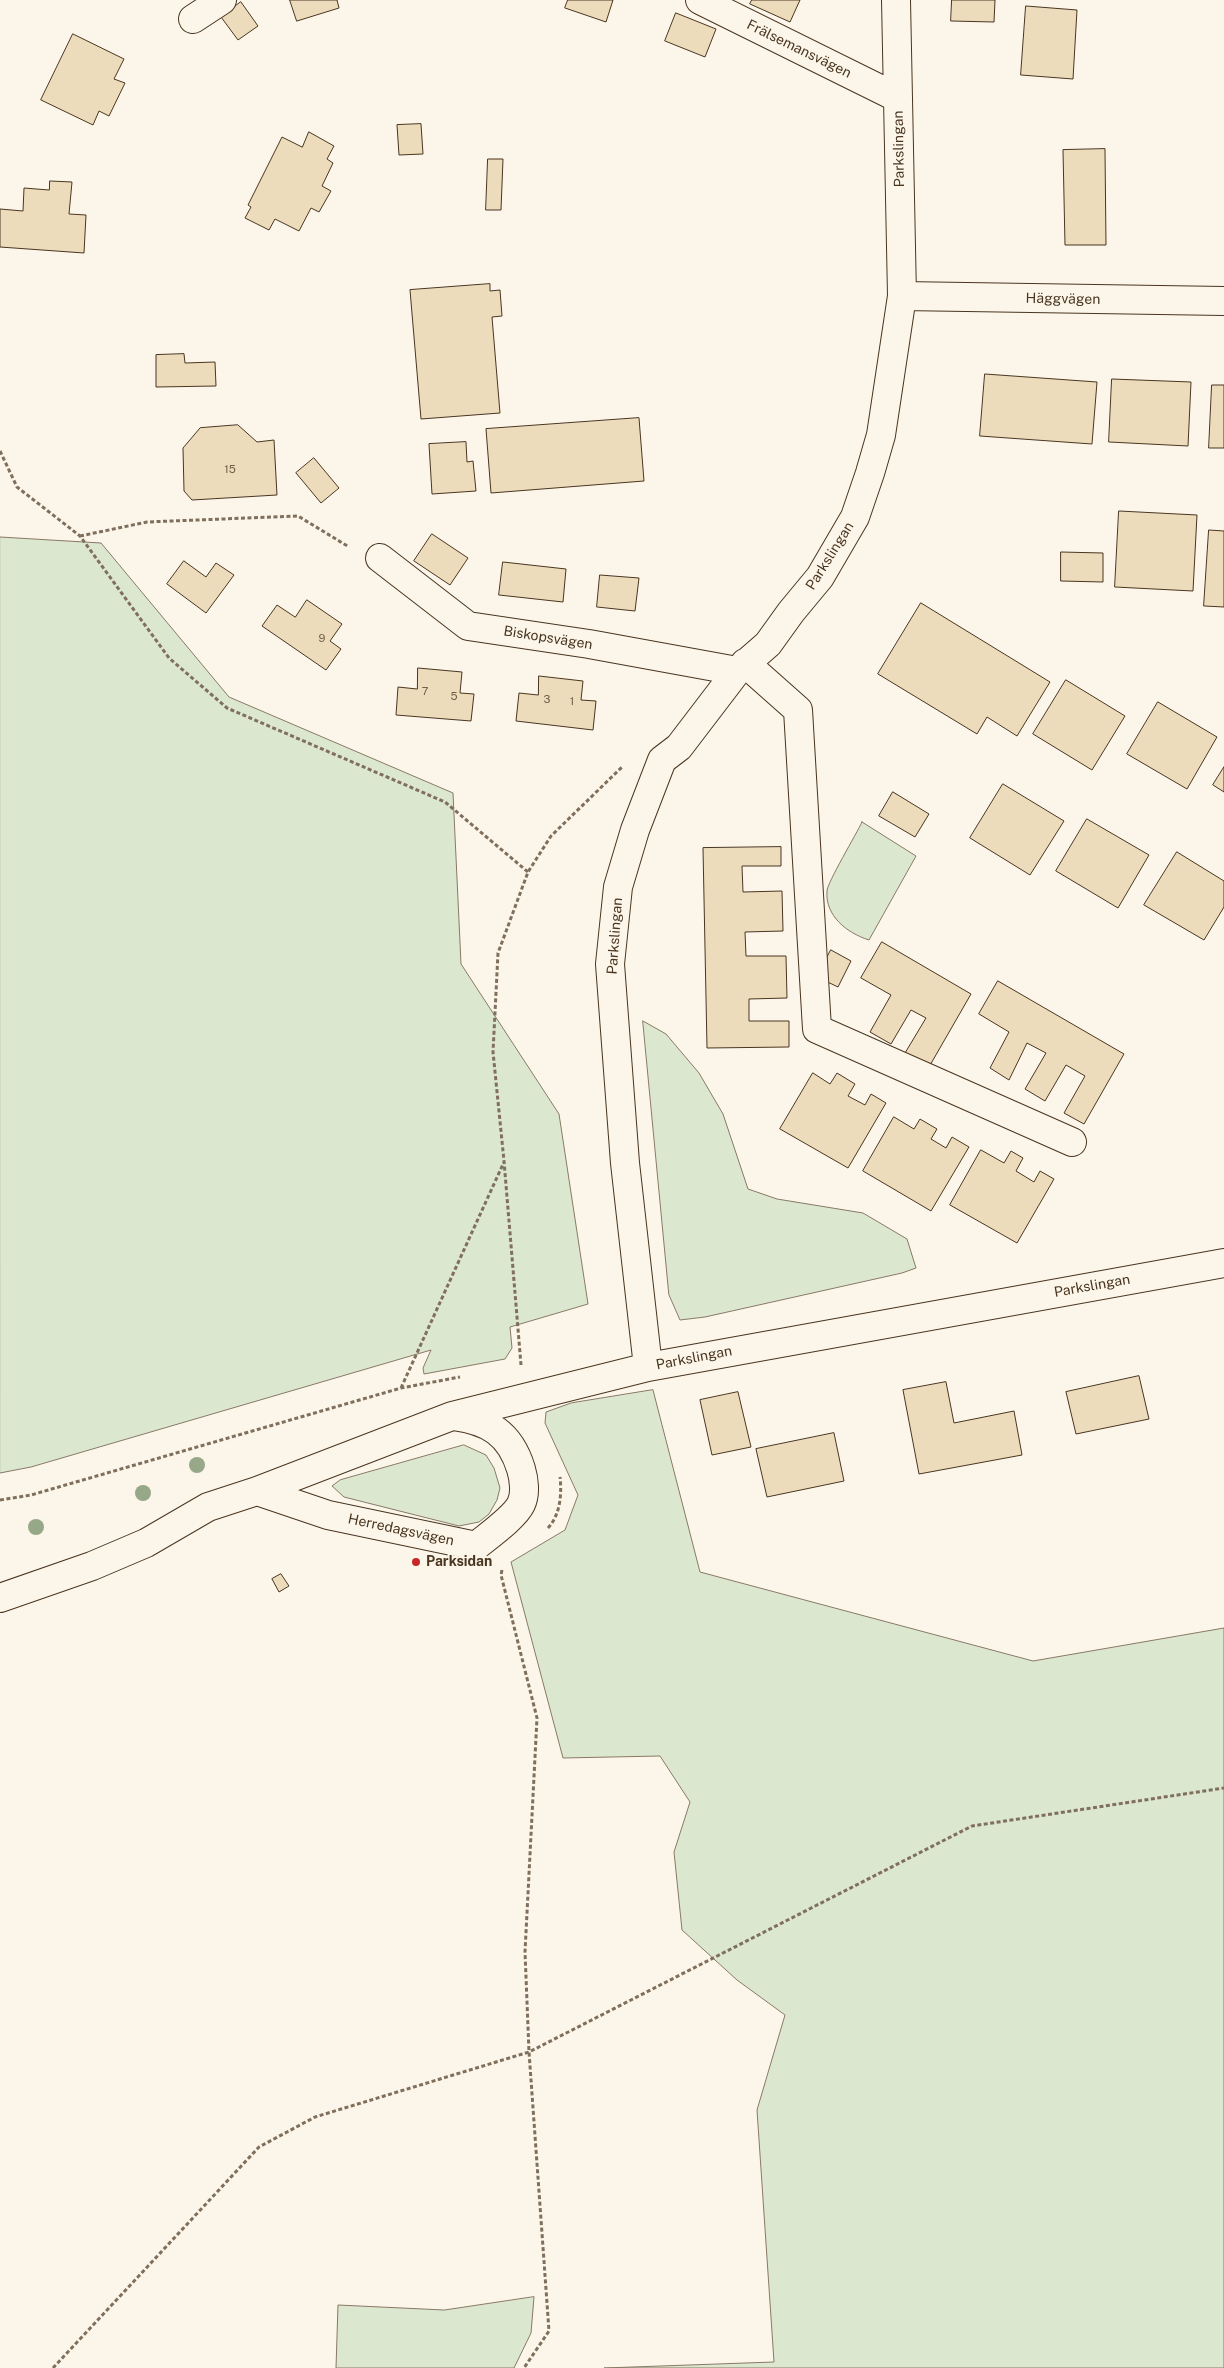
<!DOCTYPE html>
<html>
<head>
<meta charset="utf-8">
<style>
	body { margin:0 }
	canvas { display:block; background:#fbf6e9 }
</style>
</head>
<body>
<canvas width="1224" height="2368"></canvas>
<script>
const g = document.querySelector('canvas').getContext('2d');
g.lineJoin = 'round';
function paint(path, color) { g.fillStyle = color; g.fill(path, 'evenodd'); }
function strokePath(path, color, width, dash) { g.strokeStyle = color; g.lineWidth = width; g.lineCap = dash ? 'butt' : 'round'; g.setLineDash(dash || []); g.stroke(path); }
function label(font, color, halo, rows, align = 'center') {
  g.font = font + ' "Public Sans",sans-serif'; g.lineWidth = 4; g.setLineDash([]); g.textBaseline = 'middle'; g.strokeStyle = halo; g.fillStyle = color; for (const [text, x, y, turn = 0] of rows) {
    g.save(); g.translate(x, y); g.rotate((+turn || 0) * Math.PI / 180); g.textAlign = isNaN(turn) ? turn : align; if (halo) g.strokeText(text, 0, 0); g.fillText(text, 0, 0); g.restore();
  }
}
const green = new Path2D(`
	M0,537l101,6 128,154 224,96 8,171 98,150 29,190 -78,23 2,21 -7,11 -81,15 -1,-6 8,-18 -400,117 -31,6z
	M862,822l54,34 -47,84c-22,-7 -44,-24 -42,-49 0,-8 30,-58 35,-69z
	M643,1021l23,13 33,39 24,41 25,75 29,10 86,14 44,26 9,29 -14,5 -197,44 -25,3 -11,-25z
	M653,1390l47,182 333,89 191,-33v740h-620l170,-6 -17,-252 28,-95 -48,-35 -55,-50 -8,-78 16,-50 -30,-46 -97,2 -52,-196 54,-32 13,-35 -33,-72 1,-11 25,-9z
	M464,1445l22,10 8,13 6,20 -3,12 -8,14 -10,8 -20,4 -115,-29 -12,-11 8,-6z
	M534,2297l-3,36 -17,35h-178l2,-63 106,5z`);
paint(green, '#dce7d0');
strokePath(green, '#887966', 1);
const building = new Path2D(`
	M290,0h47l2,8 -42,13z
	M568,0h45l-7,22 -41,-14z
	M752,0h48l-10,22 -40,-18z
	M952,0h43l-1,22 -43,-1z
	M241,2l17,24 -20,14 -17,-23z
	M1026,6l51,4 -4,69 -52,-4z
	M676,13l40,16 -11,28 -40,-16z
	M73,34l51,25 -10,20 11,4 -16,33 -10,-5 -6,14 -52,-25z
	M421,124l2,30 -24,1 -2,-30z
	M309,132l25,14 -7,13 6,4 -11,23 9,5 -12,21 -8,-4 -12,23 -24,-12 -6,11 -24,-12 6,-11 -3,-2 34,-68 20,10z
	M1105,149l1,96h-41l-2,-95z
	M488,159h15l-2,51h-15z
	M50,181l22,1 -3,32 17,1 -2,38 -84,-6v-38l23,2 1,-23 25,2z
	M490,284v7l10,-1 2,26 -10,1 8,96 -79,6 -11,-129z
	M184,354l1,9 30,-1 1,24 -60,1v-32z
	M985,374l112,8 -5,62 -112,-8z
	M1112,379l79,3 -3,64 -79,-4z
	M1212,385h12v63h-15z
	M639,418l5,63 -153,12 -5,-64z
	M238,425l19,17 17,-2 3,55 -85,5 -8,-9 -1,-43 17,-20z
	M466,442l1,20 6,-1 3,30 -44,3 -3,-50z
	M314,458l25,30 -18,15 -25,-30z
	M1119,511l78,4 -4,76 -78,-4z
	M1209,530l15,1v76l-20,-1z
	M432,534l36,24 -18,27 -36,-24z
	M1061,552l42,1v29l-42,-1z
	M184,561l22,16 10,-14 18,12 -28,38 -39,-29z
	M503,562l63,7 -3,33 -64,-7z
	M600,575l39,3 -4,33 -38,-4z
	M307,600l35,24 -12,17 11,8 -15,21 -64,-44 15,-21 18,12z
	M921,603l129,79 -33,54 -30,-19 -10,17 -99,-60z
	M418,668l44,4 -2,21 14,1 -3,27 -75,-6 2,-28 19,2z
	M539,676l44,5 -2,19 15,1 -3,29 -77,-9 3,-28 19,2z
	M1066,680l59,36 -33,54 -59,-36z
	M1158,702l59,35 -30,52 -60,-35z
	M1224,767v25l-11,-7z
	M1003,784l61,37 -34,54 -60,-37z
	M893,792l36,22 -14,23 -36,-21z
	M1087,819l62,36 -31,53 -62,-37z
	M781,847v19h-39l1,26 39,-1 1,40 -38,1 1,24h40l1,42 -38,1v22h40v26l-82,1 -4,-200z
	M1177,852l47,29v26l-20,33 -60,-35z
	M882,942l89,52 -42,73 -24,-14 21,-35 -15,-8 -20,34 -21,-12 21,-37 -30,-17z
	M831,950l20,11 -13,26 -21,-10z
	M998,981l126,73 -40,70 -20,-11 21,-37 -19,-11 -21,36 -20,-12 21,-36 -19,-10 -18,37 -19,-12 19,-36 -30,-18z
	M813,1073l17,11 7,-11 18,11 -7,12 17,9 6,-11 15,9 -38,65 -68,-39z
	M894,1117l20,12 6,-10 17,10 -6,10 15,9 6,-11 17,10 -38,64 -68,-40z
	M981,1150l23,13 7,-12 12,7 -7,13 18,11 6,-11 14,8 -37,64 -67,-38z
	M1139,1376l10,43 -73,15 -10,-42z
	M946,1382l8,41 60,-12 8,44 -103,19 -16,-84z
	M738,1392l13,55 -39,8 -12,-55z
	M834,1433l10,48 -77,16 -11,-48z
	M281,1574l8,12 -10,6 -7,-13z`);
paint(building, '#ecdcbc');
strokePath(building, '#4a3520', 1);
const minor = new Path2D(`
	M700,0l198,98
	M193,19l29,-19
	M902,296l322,5
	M380,558l88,68 121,18 148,27
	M745,663l53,47 19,319 255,113
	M648,1367l-23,-204 -15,-199 8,-77 17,-57 27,-70 17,-13 58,-76 31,-27 23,-32 29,-35 35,-60 15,-44 11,-38 21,-139 -6,-296
	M257,1491l71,24 148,31c12,-10 39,-29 45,-42 5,-10 3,-25 0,-35 -11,-36 -32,-48 -68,-53
	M0,1598l92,-32 54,-23 62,-36 49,-16 195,-75 196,-49 576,-104`);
strokePath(minor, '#4a3520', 30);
strokePath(new Path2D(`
	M0,451l17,36 63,49 89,122 58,50 218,94 83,70
	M80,536l67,-14 151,-6 51,31
	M521,1365l-17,-204 -11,-109 5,-99 30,-81 23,-36 71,-69
	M401,1388l103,-226
	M0,1500l31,-5 370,-107 59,-11
	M548,1528c12,-13 14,-33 12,-51
	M502,1570l-1,5 36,143 -12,234 4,100 20,279 -25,37
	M53,2368l206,-221 56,-30 214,-65 443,-226 252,-38`), '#7f6f5c', 3, [4, 2.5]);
strokePath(minor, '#fbf6e9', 28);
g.fillStyle = '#96a887';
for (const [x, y] of [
	[197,1465],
	[143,1493],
	[36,1527]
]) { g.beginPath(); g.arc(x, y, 8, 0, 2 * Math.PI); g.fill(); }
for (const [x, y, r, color] of [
	[416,1562,5,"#c62828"]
]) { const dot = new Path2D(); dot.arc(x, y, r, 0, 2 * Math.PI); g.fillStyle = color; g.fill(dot); strokePath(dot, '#fbf6e9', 2); }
label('11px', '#725f47', null, [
	["15",230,470],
	["9",322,639],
	["7",425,692],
	["5",454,697],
	["3",547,700],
	["1",572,702]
]);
label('14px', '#4a3520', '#fbf6e9', [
	["Frälsemansvägen",799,49,26],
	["Parkslingan",899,149,-91],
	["Häggvägen",1063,299,1],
	["Parkslingan",830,556,-58],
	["Biskopsvägen",548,638,9],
	["Parkslingan",615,936,-86],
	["Parkslingan",1092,1286,-10],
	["Parkslingan",694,1358,-11],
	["Herredagsvägen",401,1530,12]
]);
label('bold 14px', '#4a3520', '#fbf6e9', [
	["Parksidan",426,1562]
], 'left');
</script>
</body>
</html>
